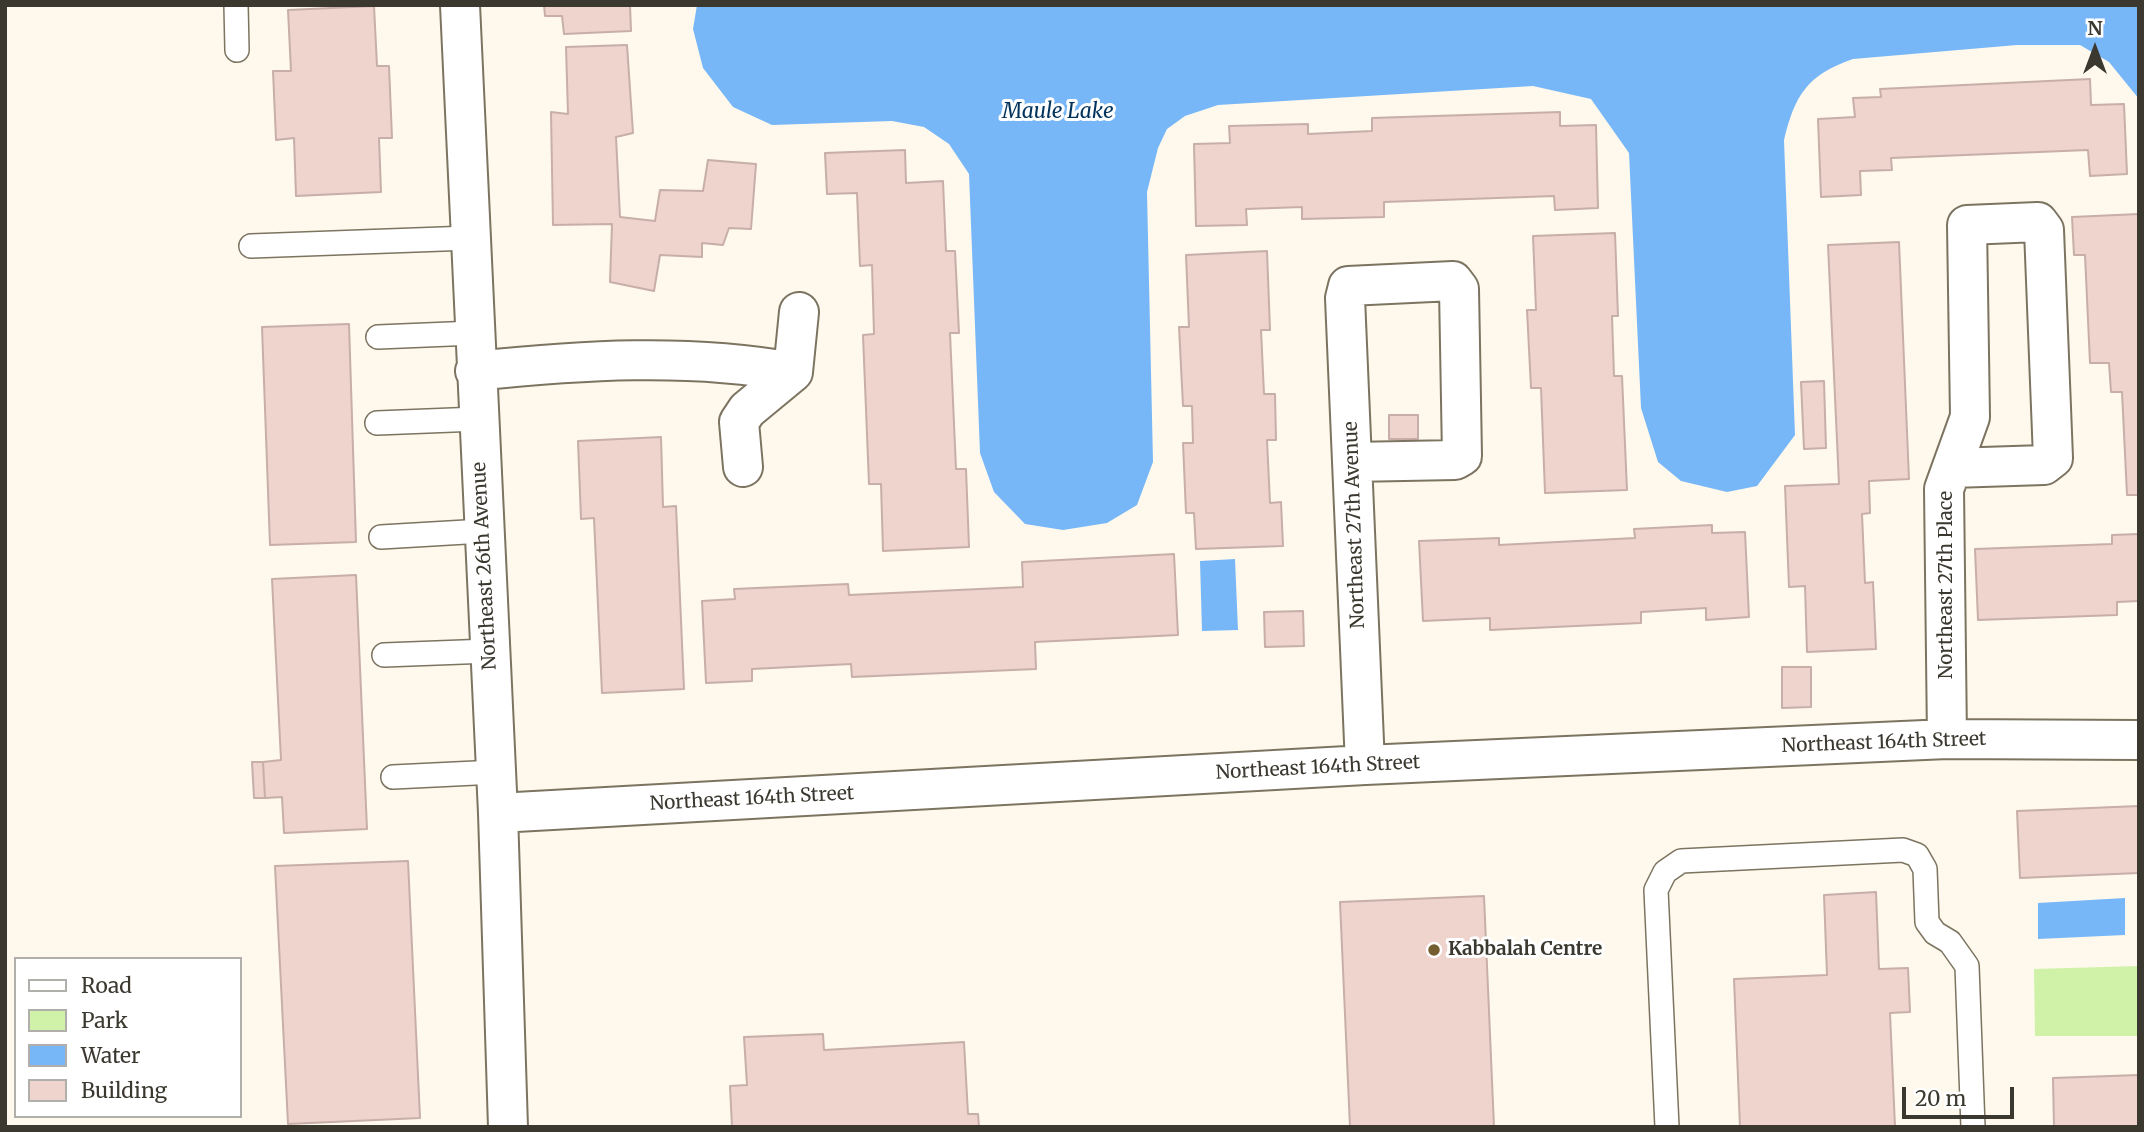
<!DOCTYPE html>
<html>
<head>
<meta charset="utf-8">
<style>
	body { margin:0 }
	#map { position:relative; width:2144px; height:1132px; overflow:hidden; background:#fef9ec; font-family:Merriweather,serif }
	canvas { display:block }
	.frame { position:absolute; inset:0; border:7px solid #3b382f; pointer-events:none }
	.legend { position:absolute; left:14px; top:957px; width:228px; height:161px; box-sizing:border-box; background:#fff; border:2px solid #b1afac; margin:0; padding:9px 12px; list-style:none; font-size:21px; color:#3b382f }
	.legend li { display:flex; align-items:center; gap:14px; height:35px }
	.legend b { width:35px; border:2px solid #b1afac }
	.north { position:absolute; left:2060px; top:14px; width:70px; height:70px; -webkit-text-stroke:5px #fff; paint-order:stroke; rotate:0deg; font-size:19px; font-weight:700; line-height:28px; text-align:center; color:#3b382f }
	.north::after { content:''; display:block; margin:auto; width:24px; height:32px; background:#3b382f; clip-path:polygon(50% 0,100% 100%,50% 72%,0 100%) }
	.scale { position:absolute; left:1902px; top:1087px; width:112px; height:32px; box-sizing:border-box; border:4px solid #3b382f; border-top:0; padding-left:9px; font-size:21px; line-height:24px; white-space:nowrap; color:#3b382f; -webkit-text-stroke:5px #fff; paint-order:stroke }
</style>
</head>
<body>
<div id="map">
<canvas width="2144" height="1132"></canvas>
<div class="frame"></div>
<ul class="legend">
<li><b style="height:9px;background:#fff"></b>Road</li>
<li><b style="height:19px;background:#cff2a8"></b>Park</li>
<li><b style="height:19px;background:#77b7f8"></b>Water</li>
<li><b style="height:19px;background:#eed4cd"></b>Building</li>
</ul>
<div class="north">N</div>
<div class="scale">20 m</div>
</div>
<script>
const g = document.querySelector('canvas').getContext('2d');
g.lineJoin = 'round';
function paint(path, color) { g.fillStyle = color; g.fill(path, 'evenodd'); }
function strokePath(path, color, width, dash) { g.strokeStyle = color; g.lineWidth = width; g.lineCap = dash ? 'butt' : 'round'; g.setLineDash(dash || []); g.stroke(path); }
function label(font, color, halo, rows, align = 'center') {
  g.font = font + ' Merriweather,serif'; g.lineWidth = 6; g.setLineDash([]); g.textBaseline = 'middle'; g.strokeStyle = halo; g.fillStyle = color; for (const [text, x, y, turn = 0] of rows) {
    g.save(); g.translate(x, y); g.rotate((+turn || 0) * Math.PI / 180); g.textAlign = isNaN(turn) ? turn : align; if (halo) g.strokeText(text, 0, 0); g.fillText(text, 0, 0); g.restore();
  }
}
paint(new Path2D(`
	M2139,966v70h-104l-1,-67z`), '#cff2a8');
paint(new Path2D(`
	M697,5h1442v94l-30,-37 -29,-17h-63l-164,14c-46,16 -58,36 -69,81l11,295 -38,51 -30,6 -46,-11 -23,-19 -17,-54 -12,-255 -38,-54 -58,-13 -315,19 -33,11 -18,13 -9,19 -11,44 6,270 -16,43 -30,18 -44,7 -38,-6 -31,-32 -14,-39 -11,-279 -20,-30 -25,-17 -32,-6 -120,4 -39,-18 -30,-39 -10,-39z
	M1235,559l3,71 -36,1 -2,-70z
	M2125,898v37l-87,4v-36z`), '#77b7f8');
const building = new Path2D(`
	M544,5h86l1,26 -67,3 -2,-18h-17z
	M374,6l3,60h12l3,72h-13l2,54 -85,4 -2,-58 -18,2 -3,-69h18l-3,-61z
	M627,45l6,88 -17,4 4,80 35,4 5,-31 43,1 5,-31 48,4 -5,65 -22,-1 -6,17 -21,-2v14l-42,-2 -6,36 -44,-9 2,-58 -59,1 -2,-113 17,2 -2,-67z
	M2090,79l1,26 33,-1 3,70 -37,2 -2,-26 -197,8 1,12 -32,1 1,24 -40,2 -3,-78 37,-2 -2,-19 28,-1 -1,-8z
	M1560,112v14l36,-1 2,83 -43,2 -1,-14 -170,6v15l-82,2v-12l-56,2 1,16 -51,1 -2,-82 36,-1 -1,-17 79,-2v10l64,-3v-13z
	M905,150l1,33 37,-2 3,70h9l4,82h-9l6,136h10l3,78 -86,4 -2,-67h-12l-6,-149 11,-1 -2,-69 -12,1 -3,-73 -30,1 -2,-41z
	M2139,214v281h-12l-5,-103h-11l-2,-29h-19l-5,-108h-11l-2,-38z
	M1615,233l3,83h-6l2,60h8l5,114 -82,3 -4,-105h-10l-4,-78h9l-3,-74z
	M1899,242l10,237 -40,2 1,32 -8,1 3,69 8,-1 3,67 -69,3 -2,-66 -16,1 -4,-101 54,-2 -11,-239z
	M1267,251l3,79h-9l3,64h11l1,46h-9l3,63 11,-1 2,44 -87,3 -2,-36h-8l-3,-70h10l-1,-37h-9l-4,-79h10l-3,-72z
	M349,324l7,218 -86,3 -8,-218z
	M1824,381l2,67 -22,1 -3,-67z
	M1389,415h29v24h-29z
	M661,437l2,70 13,-1 8,183 -82,4 -8,-175 -13,1 -3,-78z
	M1712,525v8l33,-1 4,85 -43,3v-12l-65,4v11l-151,7v-12l-67,3 -4,-80 80,-3v7l136,-7 -1,-9z
	M2139,534v67l-22,1v13l-139,5 -3,-71 137,-5v-9z
	M1174,554l4,81 -143,7 1,27 -184,8 -1,-13 -99,5v12l-46,2 -4,-82 33,-2 -1,-10 114,-5 1,11 174,-8 -1,-25z
	M356,575l11,254 -83,4 -2,-36 -17,1 -2,-36 18,-2 -9,-181z
	M1303,611l1,35 -39,1 -1,-35z
	M1782,667h29v40l-29,1z
	M252,762h11l2,36h-11z
	M2139,806v67l-119,5 -3,-67z
	M408,861l12,257 -132,6 -13,-258z
	M1876,892l3,77 29,-1 2,44 -20,1 5,114h-155l-6,-148 93,-4 -3,-80z
	M1484,896l10,231h-144l-10,-225z
	M823,1034l1,16 140,-8 4,72h10l1,13h-247l-2,-41 17,-1 -3,-48z
	M2139,1075v52h-85l-1,-49z`);
paint(building, '#eed4cd');
strokePath(building, '#c8aea8', 2);
const lane = new Path2D(`
	M236,5l1,45
	M251,246l219,-8
	M378,337l96,-4
	M377,423l101,-4
	M381,537l102,-6
	M384,655l105,-4
	M393,777l103,-5
	M1667,1127l-11,-237 9,-18 16,-11 222,-11 14,5 8,14 2,53 8,11 15,9 17,24 6,161`);
const street = new Path2D(`
	M460,5l38,808 10,314
	M475,371c106,-11 213,-18 318,1
	M1352,462l103,-2 7,-4 -3,-167 -6,-8 -105,5 -3,12 20,467
	M743,467l-4,-45 8,-12 46,-38 6,-60
	M1947,739l-3,-250 26,-72 -3,-192 71,-3 6,8 9,228 -9,7 -92,3
	M498,813l867,-48 582,-26 192,1`);
strokePath(lane, '#7c7461', 26);
strokePath(street, '#7c7461', 42);
strokePath(lane, '#fff', 23);
strokePath(street, '#fff', 38);
for (const [x, y, r, color] of [
	[1434,950,7,"#745d2e"]
]) { const dot = new Path2D(); dot.arc(x, y, r, 0, 2 * Math.PI); g.fillStyle = color; g.fill(dot); strokePath(dot, '#fff', 2.5); }
label('19px', '#3b382f', '#fff', [
	["Northeast 27th Avenue",1355,525,-92],
	["Northeast 26th Avenue",485,566,-93],
	["Northeast 27th Place",1947,585,-90],
	["Northeast 164th Street",1884,743,-2],
	["Northeast 164th Street",1318,768,-3],
	["Northeast 164th Street",752,799,-3]
]);
label('bold 19px', '#3b382f', '#fff', [
	["Kabbalah Centre",1448,950]
], 'left');
label('italic 21px', '#02335c', '#fff', [
	["Maule Lake",1058,112]
]);
</script>
</body>
</html>
